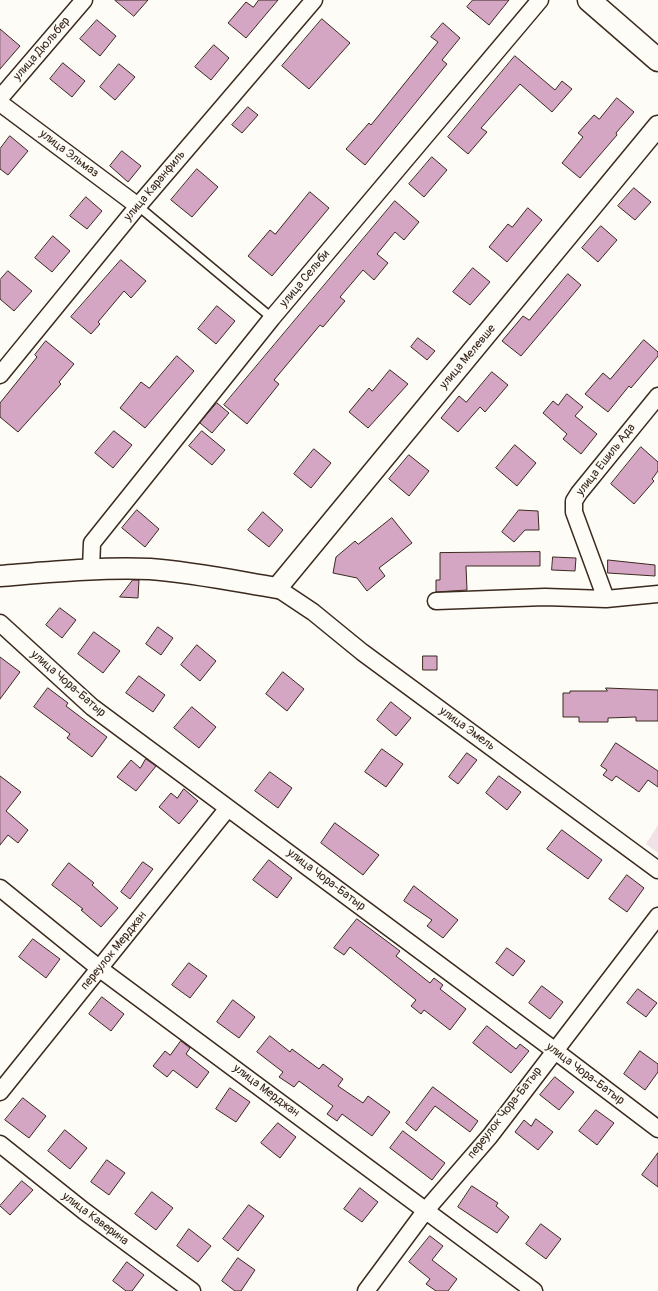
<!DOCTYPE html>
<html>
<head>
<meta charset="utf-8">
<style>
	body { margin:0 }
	canvas { display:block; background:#fdfcf7 }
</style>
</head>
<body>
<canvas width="658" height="1291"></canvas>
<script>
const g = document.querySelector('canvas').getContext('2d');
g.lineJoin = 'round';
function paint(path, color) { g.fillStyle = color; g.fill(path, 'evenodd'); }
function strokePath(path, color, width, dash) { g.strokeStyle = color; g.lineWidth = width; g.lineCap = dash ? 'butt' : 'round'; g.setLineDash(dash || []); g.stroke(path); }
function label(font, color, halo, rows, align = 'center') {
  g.font = font + ' Pangolin,sans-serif'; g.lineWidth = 3; g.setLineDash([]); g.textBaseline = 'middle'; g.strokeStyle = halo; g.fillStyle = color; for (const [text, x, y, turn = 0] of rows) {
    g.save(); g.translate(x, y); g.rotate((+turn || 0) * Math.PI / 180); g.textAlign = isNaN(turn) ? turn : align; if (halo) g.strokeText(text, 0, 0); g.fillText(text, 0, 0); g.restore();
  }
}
paint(new Path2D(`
	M658,825v28l-12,-9z`), '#f1e2e8');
const building = new Path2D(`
	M115,0h33l-14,16z
	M259,0h19l-32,38 -18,-15 18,-21 7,5z
	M473,0h36l-20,25 -22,-18z
	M322,19l28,24 -41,46 -27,-23z
	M97,20l19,16 -16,20 -20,-17z
	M443,23l17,15 -18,22 5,4 -82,101 -19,-16 23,-26 2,2 67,-83 -7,-5z
	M0,29l20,17 -20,23z
	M214,45l15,13 -18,22 -16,-13z
	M515,56l40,34 7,-9 10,8 -20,23 -32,-28 -39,44 6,4 -19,22 -20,-17z
	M63,63l22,18 -13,16 -22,-18z
	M119,64l16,13 -20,23 -15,-13z
	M617,98l17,14 -18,21 1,2 -37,43 -18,-15 21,-26 -5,-4 16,-18 5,4z
	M248,107l10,8 -16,18 -10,-8z
	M10,136l18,15 -20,24 -8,-6v-20z
	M122,151l19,15 -13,16 -18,-16z
	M432,157l15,13 -23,27 -15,-13z
	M197,169l21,18 -26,30 -21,-17z
	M634,188l17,14 -16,18 -17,-14z
	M310,192l19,16 -57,68 -24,-20 22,-26 5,4z
	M86,197l16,14 -15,18 -17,-13z
	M395,201l24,21 -15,18 -9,-8 -18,22 11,9 -14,17 -11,-10 -23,27 5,4 -22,26 -3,-2 -46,55 5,4 -32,40 -23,-19z
	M528,208l14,12 -35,42 -18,-15 19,-23 4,3z
	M601,226l16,14 -19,22 -16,-14z
	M53,236l17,15 -18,21 -17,-14z
	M121,260l25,21 -15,17 -7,-7 -26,31 2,2 -9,10 -20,-17z
	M473,268l17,14 -20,23 -17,-13z
	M8,271l24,20 -18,20 -14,-12v-19z
	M568,274l13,11 -60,71 -19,-15 21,-25 6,4z
	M217,306l18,15 -19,23 -18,-15z
	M418,338l17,13 -8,9 -16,-13z
	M644,340l14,12v4l-27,32 -2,-2 -21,26 -23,-18 18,-21 7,6z
	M46,341l28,23 -15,18 2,2 -43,48 -18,-15v-14l37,-46 -2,-2z
	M177,356l17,15 -49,57 -25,-20 21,-26 8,6z
	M390,370l18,14 -40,44 -19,-16 20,-24 3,3z
	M492,372l16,13 -23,27 -5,-5 -22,25 -17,-14 18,-22 7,6z
	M567,394l16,13 -8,9 22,18 -16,20 -18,-15 4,-5 -24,-21 10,-12 5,4z
	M217,403l12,10 -17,20 -12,-10z
	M114,431l18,14 -19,23 -18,-15z
	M202,431l23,19 -13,15 -23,-19z
	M515,445l21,18 -19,23 -21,-18z
	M641,447l17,15v9l-6,8 2,2 -20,23 -23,-20z
	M314,449l17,14 -20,25 -17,-14z
	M409,455l20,16 -20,25 -20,-17z
	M137,510l22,19 -14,18 -23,-19z
	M519,510l19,1 1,19h-14l-11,12 -12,-10z
	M263,512l20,18 -14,17 -21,-17z
	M392,518l20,25 -33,25 6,8 -18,15 -10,-13 -24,-5 3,-16 19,-16 3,3z
	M540,552v14h-74l1,24 -31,2v-12h4v-27z
	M553,557l23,1 -1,13 -23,-1z
	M608,560l47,5v11l-47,-3z
	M133,580h6l-1,18 -18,-1z
	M60,608l16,12 -14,18 -16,-13z
	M158,627l15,11 -12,17 -15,-11z
	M94,632l26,19 -17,22 -25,-19z
	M197,645l19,16 -16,20 -19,-16z
	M423,656h14v14h-14z
	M0,657l20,15 -20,27z
	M283,672l21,17 -17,22 -21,-17z
	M139,676l26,19 -12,17 -27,-19z
	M48,688l20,15 -2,3 41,31 -15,20 -25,-19 3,-4 -36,-27z
	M606,688l52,2v31h-22v-4l-28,1v4h-29v-5h-16v-24h7v-2h37z
	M391,702l20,16 -15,18 -19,-16z
	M192,707l24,20 -17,21 -25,-20z
	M616,743l42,28v16l-10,-7 -9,12 -23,-16 -4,5 -9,-6 4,-5 -6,-4z
	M382,749l21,15 -17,23 -21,-15z
	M467,753l10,7 -19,24 -9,-7z
	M146,759l10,7 -20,25 -19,-14 14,-17 9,8z
	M270,772l22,16 -14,20 -23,-17z
	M0,776l21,16 -15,19 22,19 -10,13 -10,-8 -8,10z
	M499,776l22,16 -14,18 -21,-17z
	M184,789l14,12 -19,23 -20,-17 12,-14 6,5z
	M335,823l44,32 -16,20 -42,-32z
	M562,830l40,30 -14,19 -41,-30z
	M269,860l23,18 -15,20 -24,-18z
	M143,862l10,7 -23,30 -9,-7z
	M69,863l25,20 -2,2 26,23 -17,19 -20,-17 2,-1 -31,-24z
	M627,875l17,13 -17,24 -18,-13z
	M414,886l44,34 -15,18 -16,-12 5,-6 -28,-19z
	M357,919l43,32 -4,5 34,27 4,-5 9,7 -3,4 26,20 -16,21 -26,-20 -3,4 -10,-8 5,-6 -66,-53 -6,8 -10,-7z
	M33,939l27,20 -14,19 -27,-21z
	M507,948l18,13 -12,15 -17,-13z
	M189,963l18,13 -17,22 -18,-13z
	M542,986l21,16 -13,17 -21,-16z
	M638,989l19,14 -11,14 -19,-14z
	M102,997l22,17 -13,17 -22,-17z
	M233,1000l22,17 -16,21 -22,-16z
	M487,1026l29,23 4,-5 9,7 -18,22 -38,-30z
	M270,1036l20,16 2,-3 27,20 4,-5 20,15 -5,7 25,17 5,-7 22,16 -18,24 -30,-22 -5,7 -10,-7 6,-8 -34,-25 -5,6 -15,-10 4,-5 -26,-20z
	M181,1041l9,7 -4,6 23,18 -12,16 -24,-18 -6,7 -14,-11 12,-15 5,4z
	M640,1051l18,13v8l-13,18 -21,-16z
	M555,1077l19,15 -15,18 -19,-15z
	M433,1087l45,34 -8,11 -35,-26 -19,25 -10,-8z
	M230,1088l20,14 -14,20 -20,-13z
	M23,1098l23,18 -17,22 -24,-18z
	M596,1110l18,13 -17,22 -18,-14z
	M536,1119l17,13 -15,18 -23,-18 9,-12 7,6z
	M278,1123l18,14 -16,21 -19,-15z
	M65,1130l22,18 -17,21 -22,-18z
	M403,1131l42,32 -13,17 -42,-32z
	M658,1153v34l-16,-12z
	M107,1160l18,13 -16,22 -18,-13z
	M22,1181l11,9 -23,25 -10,-9z
	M472,1186l26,17 -2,3 13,11 -12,16 -39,-26z
	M360,1188l18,14 -16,20 -18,-13z
	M152,1192l21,16 -17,22 -21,-16z
	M249,1205l15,11 -26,35 -15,-12z
	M541,1224l20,15 -15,20 -20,-15z
	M189,1229l22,17 -13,16 -21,-16z
	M430,1236l13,10 -11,14 25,19 -9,12h-12l-10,-7 4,-5 -21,-17z
	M238,1258l17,12 -14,21h-6l-13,-10z
	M127,1262l17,13 -12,16h-6l-13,-10z`);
paint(building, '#d5a5c4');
strokePath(building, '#3b2a1e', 1);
const service = new Path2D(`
	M138,206l134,112`);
const minor = new Path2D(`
	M0,98l84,-98
	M0,103l138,103
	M0,375l138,-169 176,-206
	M91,569l1,-26 180,-225 268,-318
	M277,588l36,24 49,40 296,218
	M606,599l-32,-87v-11l5,-8 79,-97
	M436,601l109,-4 61,2 52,-5
	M0,623l92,84 462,343 104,79
	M0,888l100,81 434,322
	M0,1092l228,-284
	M0,1144l84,67 108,80
	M366,1291l60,-81 64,-74 168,-220`);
const tertiary = new Path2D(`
	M0,576c50,-4 100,-9 150,-7 42,3 85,12 127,19l381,-462`);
const secondary = new Path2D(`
	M589,0l69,60`);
strokePath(service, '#3b2a1e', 11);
strokePath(minor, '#3b2a1e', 19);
strokePath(tertiary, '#3b2a1e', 23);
strokePath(secondary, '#3b2a1e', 25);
strokePath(service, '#fdfcf7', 8);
strokePath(minor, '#fdfcf7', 16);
strokePath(tertiary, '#fdfcf7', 20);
strokePath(secondary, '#fdfcf7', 22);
label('12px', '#3b2a1e', '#fdfcf7', [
	["улица Дюльбер",42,49,-49],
	["улица Эльмаз",69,154,37],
	["улица Каранфиль",155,186,-50],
	["улица Сельби",305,279,-50],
	["улица Мелевше",468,357,-50],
	["улица Ешиль Ада",606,460,-52],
	["улица Чора-Батыр",68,684,41],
	["улица Эмель",467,729,36],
	["улица Чора-Батыр",326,880,37],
	["переулок Мерджан",114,951,-51],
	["улица Чора-Батыр",585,1074,37],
	["улица Мерджан",266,1091,37],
	["переулок Чора-Батыр",505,1113,-52],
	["улица Каверина",95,1219,37]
]);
</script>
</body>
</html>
